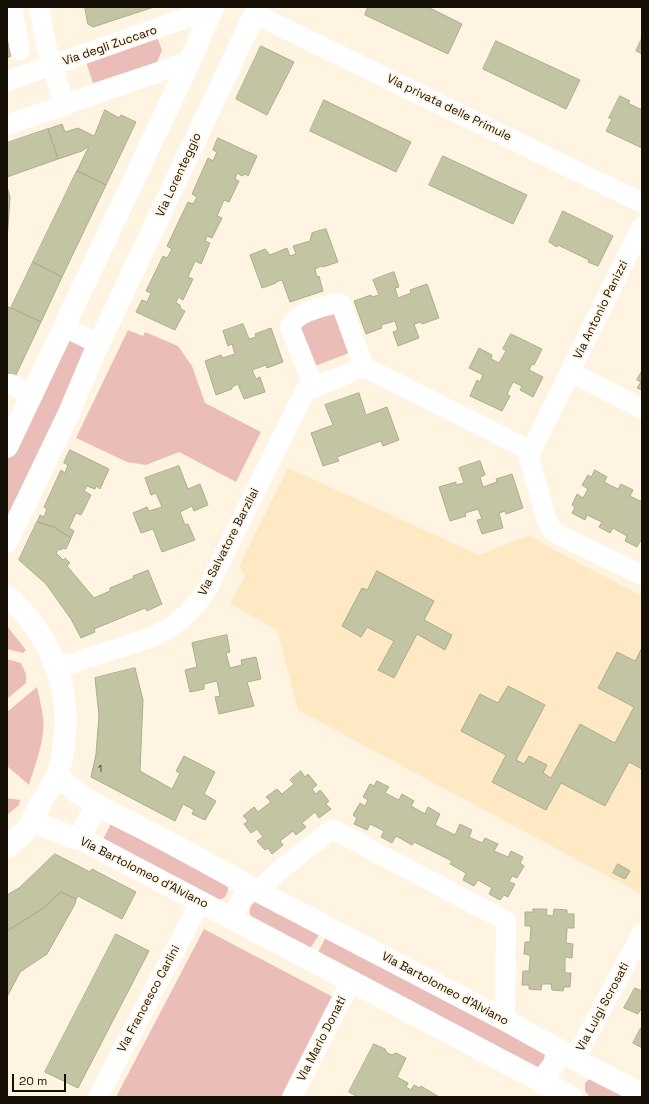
<!DOCTYPE html>
<html>
<head>
<meta charset="utf-8">
<style>
	body { margin:0 }
	#map { position:relative; width:649px; height:1104px; overflow:hidden; background:#fff4e2; font-family:"Space Grotesk",sans-serif }
	canvas { display:block }
	.frame { position:absolute; inset:0; border:8px solid #150f05; pointer-events:none }
	.scale { position:absolute; left:12px; top:1074px; width:54px; height:18px; box-sizing:border-box; border:2px solid #150f05; border-top:0; padding-left:5px; font-size:12px; line-height:14px; white-space:nowrap; color:#150f05; -webkit-text-stroke:3px #fff4e2; paint-order:stroke }
</style>
</head>
<body>
<div id="map">
<canvas width="649" height="1104"></canvas>
<div class="frame"></div>
<div class="scale">20 m</div>
</div>
<script>
const g = document.querySelector('canvas').getContext('2d');
g.lineJoin = 'round';
function paint(path, color) { g.fillStyle = color; g.fill(path, 'evenodd'); }
function strokePath(path, color, width, dash) { g.strokeStyle = color; g.lineWidth = width; g.lineCap = dash ? 'butt' : 'round'; g.setLineDash(dash || []); g.stroke(path); }
function label(font, color, halo, rows, align = 'center') {
  g.font = font + ' "Space Grotesk",sans-serif'; g.lineWidth = 3; g.setLineDash([]); g.textBaseline = 'middle'; g.strokeStyle = halo; g.fillStyle = color; for (const [text, x, y, turn = 0] of rows) {
    g.save(); g.translate(x, y); g.rotate((+turn || 0) * Math.PI / 180); g.textAlign = isNaN(turn) ? turn : align; if (halo) g.strokeText(text, 0, 0); g.fillText(text, 0, 0); g.restore();
  }
}
paint(new Path2D(`
	M288,468l191,87 51,-20 26,16 86,45v289l-3,8 -341,-183 -21,-80 -47,-26 15,-28 -6,-10z`), '#ffe9c4');
paint(new Path2D(`
	M157,37l5,13 -5,12 -64,21 -7,-21z
	M335,312l14,41 -39,15 -15,-41z
	M128,330l15,6 2,-4 33,14 14,20 13,37 56,29 -25,50 -57,-30 -33,13 -19,-3 -51,-24z
	M68,331l24,12 -85,181v-65z
	M7,626l19,24 -3,3 -16,-4z
	M7,659l14,4 5,11v9l-19,16z
	M37,687c3,14 8,31 6,46 -2,18 -9,35 -14,52l-22,-19v-54z
	M7,798l13,2 -1,5 -12,10z
	M112,822l116,64c1,7 -3,13 -10,14l-116,-59z
	M257,901l64,31 -12,18 -58,-33c-3,-6 -1,-13 6,-16z
	M204,929l131,69 -53,99h-166z
	M327,935l220,119 -4,12 -6,2 -220,-114z
	M589,1079l46,18h-45l-5,-6v-8z`), '#ebbdb8');
const building = new Path2D(`
	M85,7h69l-61,20 -5,-3z
	M368,7h60l34,17 -14,30 -83,-39z
	M7,36l4,20 -4,2z
	M642,38v16l-6,-3z
	M496,41l84,39 -14,29 -83,-40z
	M261,46l33,16 -27,53 -31,-16z
	M620,96l10,5 -2,2 14,7v38l-36,-17 6,-12 -3,-1z
	M324,100l87,42 -15,30 -86,-41z
	M105,110l14,8 2,-3 15,7 -30,63 -29,-14 12,-25 -7,5 -24,8 -10,-30 14,-5 3,8 13,-4 16,8z
	M48,129l10,30 -51,18v-34z
	M218,138l39,18 -9,20 -3,-2 -3,2 -5,-3 -2,6 4,2 -10,21 -5,-2 -7,16 5,2 -10,20 -5,-2 -2,5 5,2 -9,21 -6,-3 -7,16 5,2 -10,21 -5,-3 -2,6 4,2 1,4 4,2 -10,19 -39,-18 6,-12 5,2 4,-9 -5,-2 17,-35 4,2 5,-9 -5,-3 21,-44 5,2 4,-7 -5,-3 16,-36 5,3 4,-9 -4,-2z
	M443,156l84,39 -14,29 -84,-39z
	M77,171l29,14 -44,92 -29,-15z
	M7,187l3,10 -3,44z
	M563,211l50,25 -15,30 -10,-4 1,-2 -31,-15 -1,2 -8,-5z
	M326,229l12,33 -15,5 -2,-1 -6,3 2,8 2,-1 4,15 -33,11 -8,-22 -6,2v1l-14,5 -12,-33 15,-6 5,6 17,-7 3,8 6,-2 -3,-8 17,-5 2,-8z
	M33,262l29,15 -21,45 -30,-14z
	M394,272l5,15 -4,1 3,10 13,-5 -1,-3 17,-6 12,34 -17,6 -1,-2 -7,2 5,14 -21,8 -5,-14 5,-2 -3,-9 -14,4 1,3 -16,6 -12,-33 17,-6 1,2 7,-2 -6,-15z
	M9,307l32,15 -27,57 -7,-4v-62z
	M243,324l6,15 7,-2 -1,-3 16,-6 12,34 -16,6 -1,-3 -14,5 4,9 4,-2 5,15 -21,7 -6,-15 -6,3v2l-16,6 -11,-34 16,-6 1,3 13,-4 -3,-10 -4,2 -5,-15z
	M511,334l31,15 -8,16 -2,-1 -3,6 14,7 -10,20 -13,-7 2,-4 -9,-4 -6,12 3,2 -8,15 -32,-15 7,-16 3,2 3,-7 -14,-7 10,-20 13,7 -1,4 8,4 7,-12 -3,-2z
	M642,371v19l-5,-2 4,-6 -4,-2z
	M359,393l7,22 21,-8 12,33 -16,6 -2,-5 -44,16 2,4 -16,5 -12,-33 22,-8 -8,-20z
	M70,450l39,19 -9,20 -4,-3 -1,3 -8,-3 -3,5 7,4 -10,20 -5,-2 -7,15 5,3 -3,7 -17,-11 -17,-5 3,-7 4,2 3,-8 -3,-2 17,-37 4,3 3,-8 -4,-2z
	M480,461l5,14 -5,2 3,10 14,-5 -1,-3 16,-5 11,34 -17,6 -1,-3 -6,2 4,15 -21,6 -5,-14 5,-1 -4,-10 -13,4 1,3 -16,5 -11,-34 17,-5v3l8,-2 -5,-15z
	M179,466l9,23 12,-5 8,21 -14,6 -2,-5 -12,6 5,13 3,-1 7,16 -33,12 -9,-23 -12,4 -8,-20 14,-6 2,4 13,-4 -6,-14 -5,2 -6,-17z
	M595,470l12,7 -3,5 14,7 3,-5 12,6 -3,6 12,6v40l-2,-1 -3,6 -12,-6 2,-5 -14,-8 -3,5 -11,-6 3,-5 -15,-7 -2,5 -13,-7 3,-6 -3,-2 5,-11 6,4 5,-9 -6,-4 6,-10 3,2z
	M37,522l17,5 17,11 -5,11 -3,-1 -2,2 -2,-1 -3,4 7,7 2,-2 5,5 -3,3 27,32 16,-7v-3l24,-10 -1,-2 15,-6 14,34 -15,7 -2,-3 -51,21 1,3 -14,6 -10,-19 -25,-35 -27,-24z
	M377,571l57,30 -10,19 28,15 -7,15 -28,-16 -23,44 -16,-8 16,-29 -27,-14 -6,10 -19,-11 20,-38 5,2z
	M227,635l3,17 -4,1 4,15 12,-3 -1,-5 15,-3 5,22 -14,3 7,24 -35,8 -4,-17 5,-1 -3,-15 -13,3v5l-14,3 -5,-22 12,-3 -5,-24z
	M642,648v121l-13,-7 -24,44 -44,-23 -15,27 -54,-28 14,-27 -45,-24 19,-37 18,9 10,-17 37,19 -29,55 8,4 5,-8 18,9 -4,8 8,5 29,-54 35,19 19,-36 -36,-19 19,-36 18,9z
	M135,668l8,32 -3,71 32,18 8,-16 -4,-2 8,-15 31,16 -11,22 12,7 -11,19 -13,-6 2,-4 -11,-6 -8,17 -84,-44 5,-23 3,-39 -4,-37z
	M301,771l4,6 3,-3 9,11 -5,4 4,5 4,-4 9,11 -3,3 5,5 -12,9 -4,-6 -13,11 4,4 -10,8 -3,-4 -13,10 3,4 -11,9 -4,-6 -3,2 -8,-9 6,-4 -6,-8 -6,4 -7,-9 4,-3 -5,-5 11,-9 4,5 13,-10 -5,-5 11,-8 5,5 12,-10 -4,-4z
	M377,781l12,6 -4,6 14,7 3,-6 12,7 -3,5 14,8 3,-7 12,7 -5,11 20,10 5,-11 12,6 -3,7 13,6 3,-5 13,6 -4,7 14,6 3,-6 12,6 -3,6 4,3 -7,12 -5,-2 -3,6 6,2 -7,13 -4,-2 -4,5 -11,-6 3,-6 -14,-8 -4,6 -11,-6 3,-7 -16,-9 2,-3 -38,-19 -2,3 -16,-9 -4,7 -11,-6 3,-6 -14,-7 -3,6 -13,-6 3,-6 -4,-3 7,-12 5,3 3,-6 -5,-3 7,-13 4,2z
	M55,854l35,18 2,-3 44,23 -14,27 -44,-23 -2,3 -15,-7 -19,17 -35,22v-36l12,-7z
	M618,864l12,7 -5,8 -12,-6z
	M61,892l15,7 -1,5 -28,50 -27,18 -13,25v-66l35,-22z
	M533,909h14l-1,6 7,1 1,-7 13,1v4h7v14h-7l-1,15 7,1 -1,14 -7,-1v16h6l-1,14h-6l-1,4 -11,-1 -1,-6h-9l-1,6 -12,-1v-4h-7l1,-14h6l1,-12v-4l-6,-1 1,-12h5l1,-16h-6v-14h8z
	M116,934l33,17 -71,137 -33,-16z
	M635,988l7,3v20l-2,-1 -2,4 -14,-6z
	M641,1028h1v20l-9,-5z
	M374,1044l11,5 2,4 5,2 4,-2 10,5 -9,19 11,6 -2,4 5,3 3,-5 6,3 1,-2 18,11h-81l-9,-5z`);
paint(building, '#c2c4a3');
strokePath(building, '#abad8d', 1);
strokePath(new Path2D(`
	M12,7l8,43
	M39,7l8,42 18,57
	M255,14l387,189
	M7,81l205,-72
	M7,125l183,-64
	M642,226l-111,225 -2,7 18,63 6,10 6,4 83,40
	M64,327l35,17
	M571,372l71,37
	M11,384l21,12
	M314,387l-24,-60c7,-16 31,-19 46,-24l5,1 23,63 167,84
	M57,668l98,-32 20,-12 12,-10 11,-12 9,-13 98,-198 59,-24
	M259,891l16,-17 57,-45 174,92 -1,99
	M232,918l16,-32
	M575,1059l67,-126
	M98,1097l102,-195
	M292,1097l59,-116`), '#fff', 20);
strokePath(new Path2D(`
	M7,447l183,-386 23,-54
	M7,542l62,-129 24,-57 165,-349
	M7,596c42,37 65,91 57,147 -1,11 -3,22 -7,32 -4,10 -12,20 -17,29 -3,6 -5,12 -8,17 -5,10 -16,19 -25,26
	M57,775c23,24 53,37 83,52 36,19 72,38 108,59l257,134 88,49 49,25
	M32,821l36,15 15,4 488,257
	M83,840l1,-11 8,-16 10,-5
	M541,1082l13,-18 4,-15`), '#fff', 22);
label('10px', '#403c2c', null, [
	["1",100,769]
]);
label('12px', '#150f05', '#fff4e2', [
	["Via degli Zuccaro",110,46,-19],
	["Via privata delle Primule",449,108,26],
	["Via Lorenteggio",179,175,-65],
	["Via Antonio Panizzi",601,310,-64],
	["Via Salvatore Barzilai",229,542,-63],
	["Via Bartolomeo d'Alviano",144,873,27],
	["Via Bartolomeo d'Alviano",445,989,28],
	["Via Francesco Carlini",149,999,-62],
	["Via Luigi Scrosati",603,1007,-62],
	["Via Mario Donati",322,1039,-63]
]);
</script>
</body>
</html>
